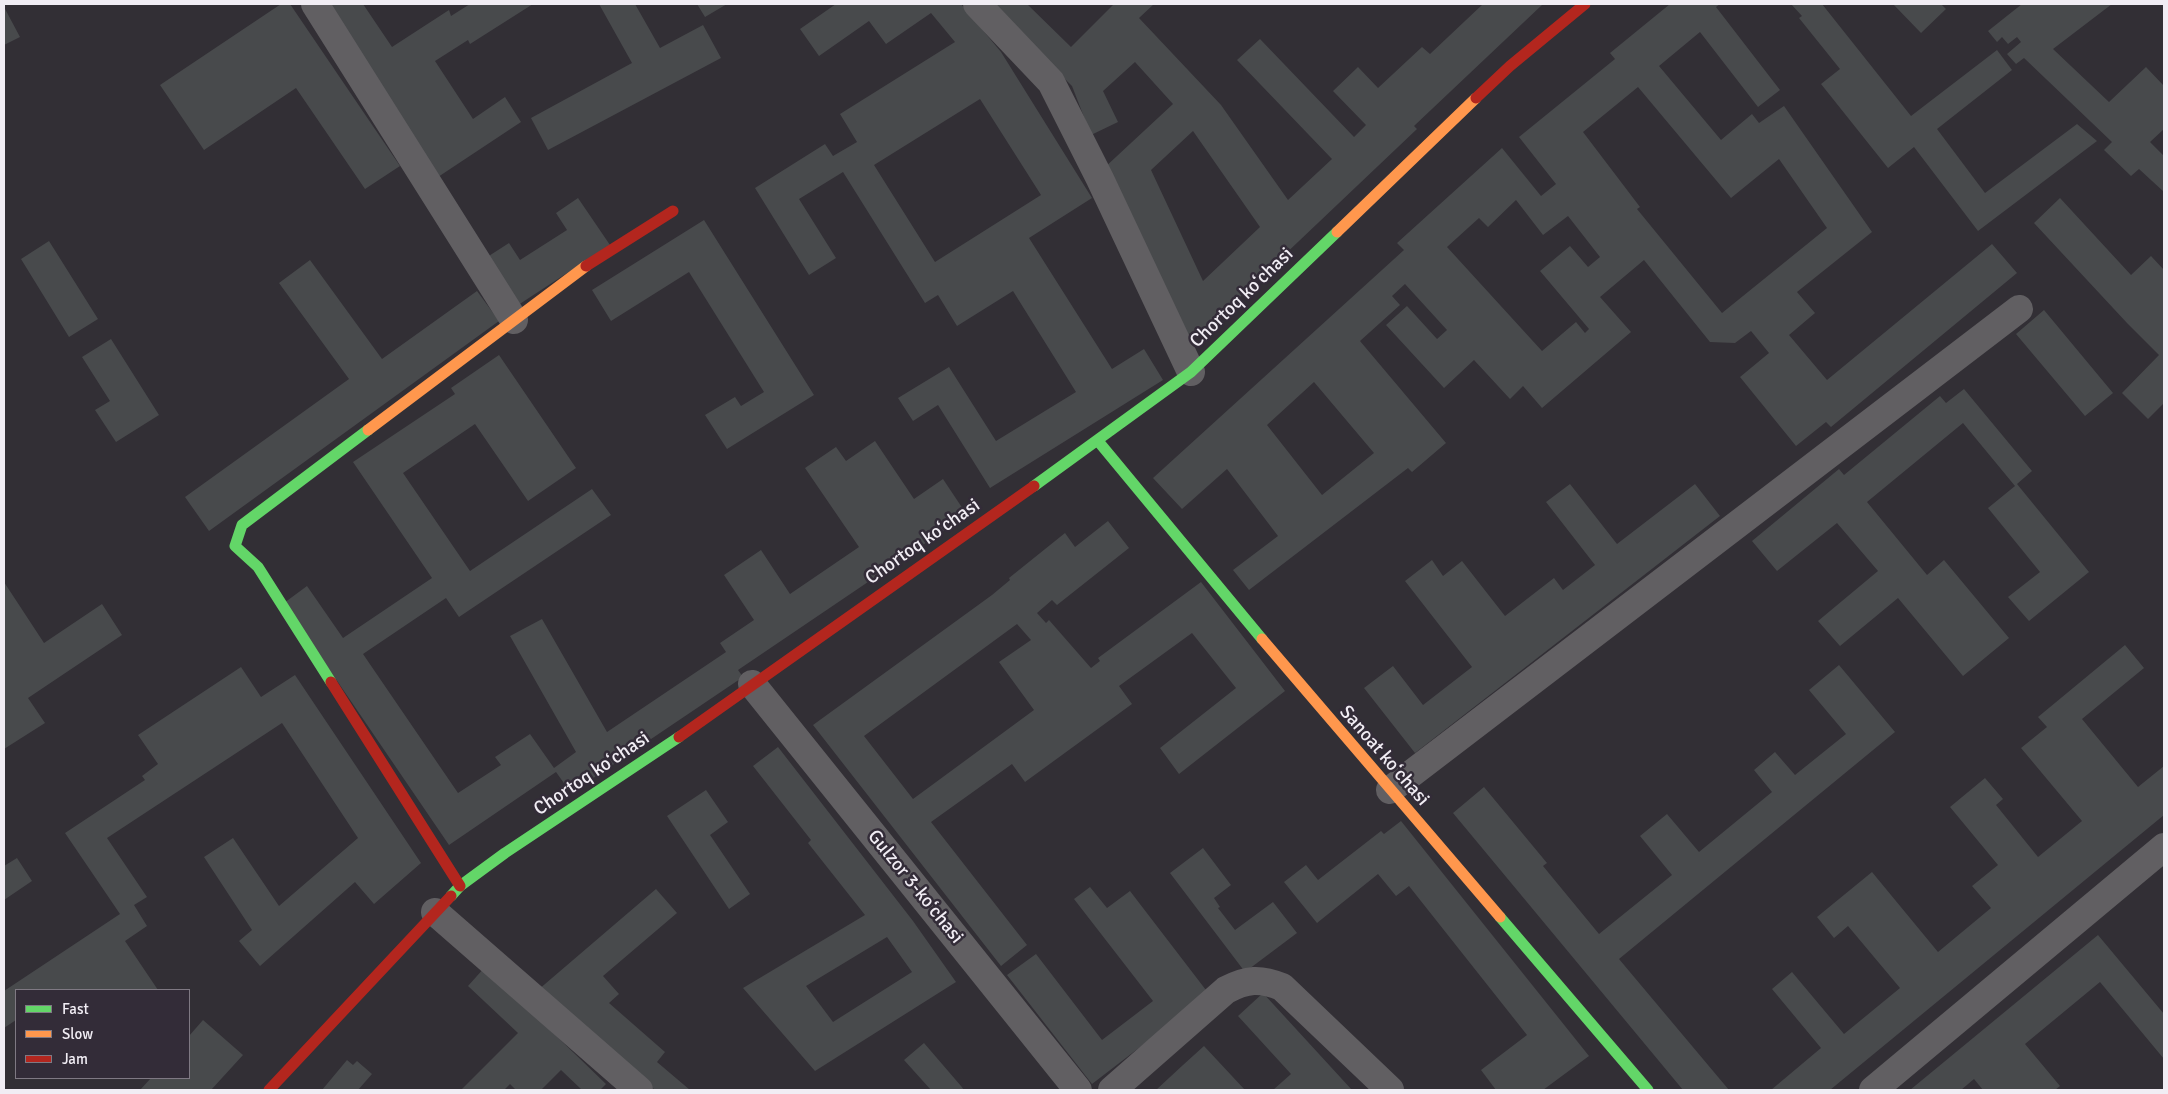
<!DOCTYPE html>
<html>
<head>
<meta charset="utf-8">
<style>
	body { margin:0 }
	#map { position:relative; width:2168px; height:1094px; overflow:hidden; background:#322f35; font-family:Signika,sans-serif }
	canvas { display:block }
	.frame { position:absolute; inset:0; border:5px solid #f1edf4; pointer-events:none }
	.legend { position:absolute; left:15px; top:989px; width:175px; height:90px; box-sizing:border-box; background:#332c38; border:1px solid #7f7983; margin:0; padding:6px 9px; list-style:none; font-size:15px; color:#f1edf4 }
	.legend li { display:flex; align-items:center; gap:10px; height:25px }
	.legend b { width:25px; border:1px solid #7f7983 }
</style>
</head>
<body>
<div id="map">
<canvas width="2168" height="1094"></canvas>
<div class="frame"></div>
<ul class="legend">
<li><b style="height:6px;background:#63d668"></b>Fast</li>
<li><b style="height:6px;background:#ff974d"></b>Slow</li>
<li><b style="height:6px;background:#b3261e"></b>Jam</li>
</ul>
</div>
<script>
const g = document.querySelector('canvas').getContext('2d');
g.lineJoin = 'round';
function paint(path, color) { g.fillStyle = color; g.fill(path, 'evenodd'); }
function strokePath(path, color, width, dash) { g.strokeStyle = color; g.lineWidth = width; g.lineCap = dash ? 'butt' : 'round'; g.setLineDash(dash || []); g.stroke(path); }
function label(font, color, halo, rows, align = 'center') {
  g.font = font + ' Signika,sans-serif'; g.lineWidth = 5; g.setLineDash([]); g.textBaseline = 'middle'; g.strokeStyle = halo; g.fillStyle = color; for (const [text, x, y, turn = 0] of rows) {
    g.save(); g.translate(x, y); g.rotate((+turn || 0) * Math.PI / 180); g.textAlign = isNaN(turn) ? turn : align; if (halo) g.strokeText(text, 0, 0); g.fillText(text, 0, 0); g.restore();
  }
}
paint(new Path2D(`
	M281,4h9l110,162 -35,23 -69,-101 -92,62 -44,-65z
	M324,4h39l29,43 57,-37 2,6 19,-12h63l-63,40 -2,-4 -33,21 38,58 32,-22 16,25 -83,55z
	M599,4h36l25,44 43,-23 18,33 -173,92 -17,-32 101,-55z
	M697,4h30l-22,13z
	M836,4h125l40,48 91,146 -63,40 83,131 32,-20 19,31 -173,108 -52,-83 -25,16 -15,-23 51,-31 47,74 80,-49 -63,-101 -56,35 -19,-31 -13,8 -82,-131 -44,27 37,59 -27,17 -54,-87 70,-44 8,12 24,-14 -17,-28 115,-72 -24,-29 -45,31 -17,-23 -50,35 -19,-27zM980,99l61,96 -106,67 -61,-97z
	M989,4h38l44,43 43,-43h40l-15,14 82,87 67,95 44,-41 -95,-99 23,-21 94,98 12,-12 -33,-34 25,-24 20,21 44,-41 8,7 53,-50 59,1 -128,121 3,3 -197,187 1,3 -37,17 -81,-167 70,-65 -38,-42 -32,29 15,31 -27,13 -19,-49zM1193,131l67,96 -57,54 -52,-111z
	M1670,4h50l-4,3 64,83 -22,17 -58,-75 -41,34 62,74 31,-26 7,9 25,-17 88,126 -75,60 18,21 -26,22 38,45 165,-136 25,29 -186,154 -5,-5 -30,24 -56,-69 29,-24 -18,-22 -16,12 -25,-1 -66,-82 -44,37 31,35 -89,76 -19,-22 -13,13 -36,-39 -30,28 -58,-63 21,-19 30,33 10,-9 -42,-46 -13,12 8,9 -40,36 86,102 -34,29 -4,-4 -159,122 -16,-20 45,-34 -51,-67 -45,40 -29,-31 251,-228 -7,-7 105,-95 39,48 15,-12 -37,-47 96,-78 -5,-6zM1638,87l93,111 48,-39 48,69 -105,85 -85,-104 3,-2 -57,-75zM1516,200l27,35 25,-19 32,41 -12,10 -18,-21 -30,25 49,58 -4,4 -9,-11 -34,29 -95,-104 32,-29 9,9zM1314,382l60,71 -52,42 -55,-70z
	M1791,4h31l89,112 86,-66 15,20 -75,59 48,64 92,-69 20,17 -119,90 -64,-84 -26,21 -67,-84 19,-15 -41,-51 3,-2z
	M1893,4h48l5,5 -25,24z
	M2022,4h90l-59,45 56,53 37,-35 18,19v43l-14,13 14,14v36l-25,-23 -8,7 -27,-26 8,-8 -88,-84 -8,6 -9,-10 14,-12 -4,-5 -9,7 -6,-7 -5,5 -9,-11z
	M4,7l16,30 -16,8z
	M578,198l32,47 -98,64 -31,-48 28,-18 11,17 47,-30 -11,-17z
	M2060,198l71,77 20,-19 13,14v133l-16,16 -26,-26 37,-38 -32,-32 -93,-100z
	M704,220l110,175 -87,54 -22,-34 30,-18 6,9 23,-14 -75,-120 -78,49 -19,-31z
	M49,241l49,78 -29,18 -48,-78z
	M310,260l72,99 95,-68 22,30 -290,210 -24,-34 164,-118 -70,-96z
	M2044,310l69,83 -28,23 -69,-82z
	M111,339l48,76 -43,27 -21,-32 15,-9 -28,-44z
	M499,355l77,113 -48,33 -53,-77 -72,49 67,98 122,-82 19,26 -152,102 -13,-19 -83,56 95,139 43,-28 -6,-8 35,-23 24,34 22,-16 -66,-116 32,-17 65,113 119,-80 -6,-9 34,-23 -30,-45 37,-25 29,44 69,-47 -54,-79 31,-21 10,14 29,-20 39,58 29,-20 24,36 -229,155 5,7 -172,116 -15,-21 -107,73 -165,-242 23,-17 36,52 89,-60 -79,-116 102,-68 -4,-6z
	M1964,389l68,82 -15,13 72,88 -60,49 -21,-24 32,-25 -52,-64 27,-22 -52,-63 -96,79 60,73 17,-15 65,78 -46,38 -65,-78 -58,48 -22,-25 60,-50 -41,-48 -60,48 -25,-30 87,-72 5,6 96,-79 6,7z
	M1570,484l47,60 78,-60 25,32 -305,237 -51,-65 29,-22 30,39 49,-38 -67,-86 27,-21 11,16 19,-15 43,55 49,-38 9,12 32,-25 -49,-63z
	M1108,521l21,27 -72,57 -5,-5 -15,13 9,10 3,-3 42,48 9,-7 -2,-3 103,-76 84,109 -106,83 -19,-26 76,-60 -44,-55 -73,53 13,18 -107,78 -13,-18 -81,58 96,123 -26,21 -188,-241 179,-130 18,-15 -1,-2 56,-45 10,14zM1017,624l14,16 -32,22 35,48 -121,89 -49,-63z
	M4,582l40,61 58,-39 20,31 -94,63 17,25 -41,26z
	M2125,645l19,23 -62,51 56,68 26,-21v49l-334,275h-59l50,-42 -49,-59 20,-17 52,62 56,-46 -52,-62 -14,12 -17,-21 55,-45 66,80 53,-44 -19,-22 26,-21 -48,-58 35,-29 18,21 -7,6 42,52 44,-36 -61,-73 26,-21 -9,-10z
	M1839,665l56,67 -276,227 110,131h-46l-230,-277 31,-26 63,76 -4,3 56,68 73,-59 -32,-39 27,-22 32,38 73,-60 -18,-22 21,-18 20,23 51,-41 -37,-44z
	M241,667l20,30 34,-22 126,188 -47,41 -19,-22 -95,84 -21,-25 13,-11 -48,-73 29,-19 46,68 79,-68 -76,-115 -175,115 40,59 -13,8 13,21 -22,15 33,49h-142v30l-12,8v-37l116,-77 -55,-81 80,-53 -3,-4 16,-12 -20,-29z
	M778,747l135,174 43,61 -141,89 -72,-83 122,-73 -57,-72 3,-3 -58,-74zM887,937l25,35 -79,50 -27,-36z
	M706,790l22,32 -18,13 40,59 -21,15 -62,-93z
	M1401,821l188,235 -46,34h-47l-15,-20 46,-35 -118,-149 -13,10 -18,-22 -61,49 -33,-41 22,-17 12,15 63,-49 3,3z
	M1203,848l28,37 -17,13 6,9 -2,1 17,22 38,-28 24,31 -52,39 -75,-99z
	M17,858l15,23 -28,19v-34z
	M1090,887l17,21 23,-17 79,103 -117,90 -85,-109 29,-21 66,86 51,-39 -79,-102z
	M656,889l21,24 -74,63 16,18 -10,9 56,49 -8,10 33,28h-35l-117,-100z
	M2098,935l66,79v45l-64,-77 -75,62 35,42 -5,4h-72l-9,-11 -13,11h-51z
	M485,967l121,117 -6,6h-18l-21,-20 -20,20h-25l-6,-6 -6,6h-43l57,-57 -50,-47z
	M1263,993l89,97h-79l18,-16 -53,-58z
	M203,1020l40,35 -32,35h-71l11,-12h38v-42z
	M924,1043l37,43 3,4h-33l-27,-30z
	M1204,1046l41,44h-89l27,-25z
	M347,1060l6,5 4,-4 15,13 -14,16h-36z`), '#484a4c');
strokePath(new Path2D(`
	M315,4l199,316
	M977,4l74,78 49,97 91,193
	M752,684l326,406
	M1390,790l629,-481
	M435,912l204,178
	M1112,1090l114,-100c21,-11 34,-12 56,-3l108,103
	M1873,1090l291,-243`), '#615f62', 28);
strokePath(new Path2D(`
	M1098,441l164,198
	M1034,486l157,-114 146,-140
	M331,682l-73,-115 -23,-21 7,-21 126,-95
	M451,896l9,-10 45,-33 174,-116
	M1500,917l148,173`), '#63d668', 11);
strokePath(new Path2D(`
	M1337,232l139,-134
	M368,430l218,-164
	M1262,639l238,278`), '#ff974d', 11);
strokePath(new Path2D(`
	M1476,98l34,-32 75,-62
	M586,266l87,-55
	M331,682l129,204
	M679,737l355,-251
	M269,1090l182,-194`), '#b3261e', 11);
label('19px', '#f1edf4', '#332c38', [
	["Chortoq koʻchasi",1242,298,-44],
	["Chortoq koʻchasi",923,542,-35],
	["Sanoat koʻchasi",1384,756,49],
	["Chortoq koʻchasi",592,774,-34],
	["Gulzor 3-koʻchasi",915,887,51]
]);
</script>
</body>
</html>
